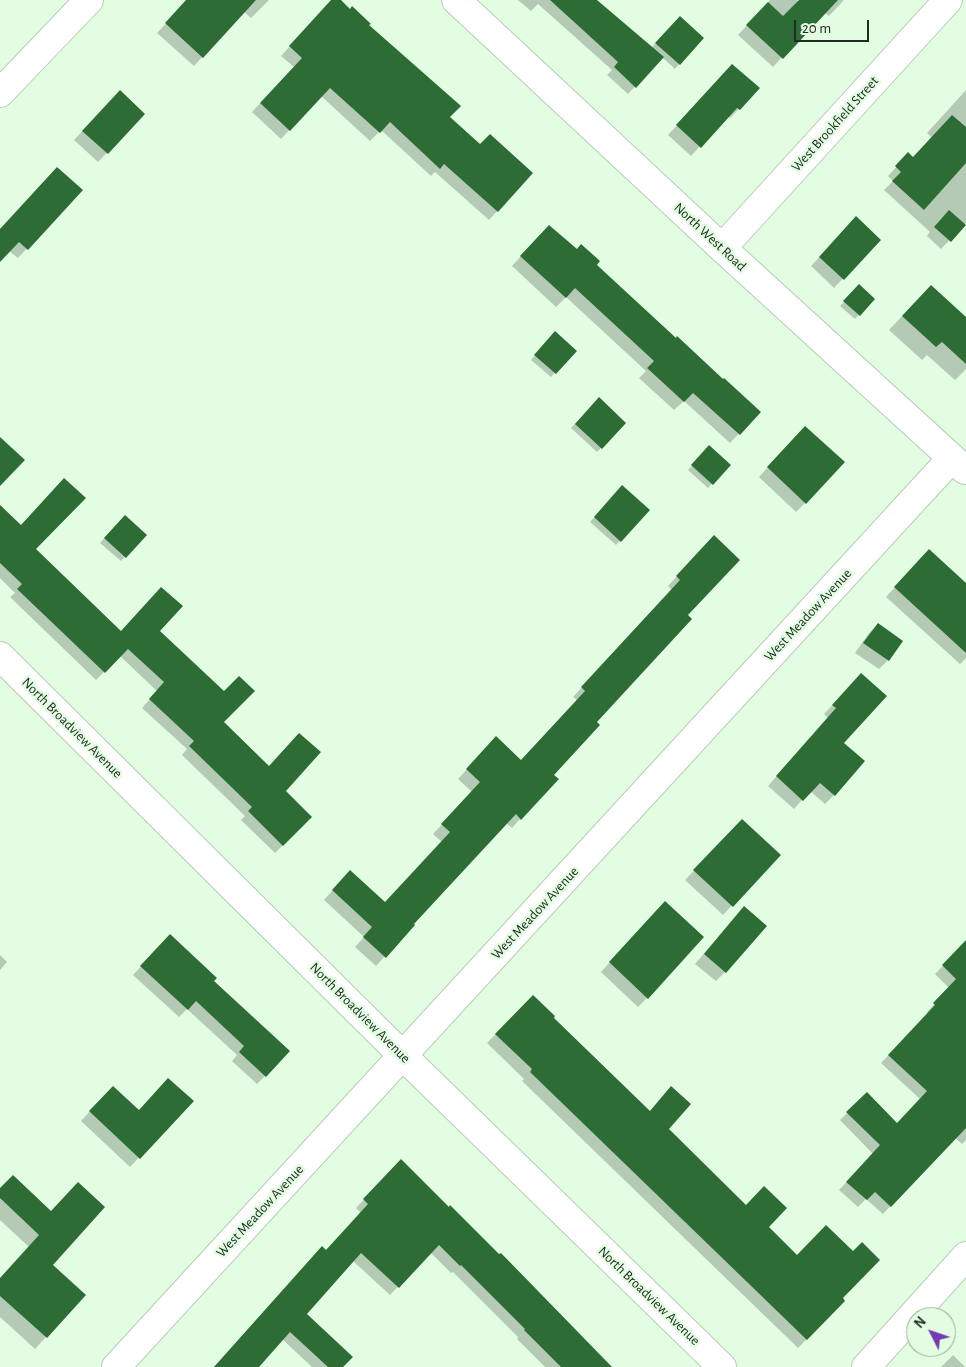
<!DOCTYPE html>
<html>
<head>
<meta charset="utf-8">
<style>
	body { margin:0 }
	#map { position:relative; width:966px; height:1367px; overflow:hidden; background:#e2fde2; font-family:"Alegreya Sans",sans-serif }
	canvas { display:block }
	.north { position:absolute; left:906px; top:1307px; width:50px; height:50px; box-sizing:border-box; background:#e2fde2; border:1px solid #95a995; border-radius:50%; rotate:311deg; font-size:14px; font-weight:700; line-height:20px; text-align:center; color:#212c22 }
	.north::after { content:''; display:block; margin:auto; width:18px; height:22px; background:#743bb1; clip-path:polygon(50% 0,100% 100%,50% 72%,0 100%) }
	.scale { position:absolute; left:794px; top:20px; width:75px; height:22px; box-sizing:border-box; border:2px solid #212c22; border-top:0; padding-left:6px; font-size:15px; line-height:18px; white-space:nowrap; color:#212c22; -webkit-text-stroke:4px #e2fde2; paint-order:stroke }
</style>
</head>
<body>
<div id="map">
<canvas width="966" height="1367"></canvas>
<div class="north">N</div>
<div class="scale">20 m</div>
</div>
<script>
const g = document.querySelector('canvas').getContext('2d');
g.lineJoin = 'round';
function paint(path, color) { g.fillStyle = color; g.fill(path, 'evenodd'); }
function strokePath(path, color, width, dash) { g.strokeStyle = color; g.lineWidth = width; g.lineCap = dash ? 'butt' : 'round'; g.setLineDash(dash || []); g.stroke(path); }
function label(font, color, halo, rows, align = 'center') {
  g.font = font + ' "Alegreya Sans",sans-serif'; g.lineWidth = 5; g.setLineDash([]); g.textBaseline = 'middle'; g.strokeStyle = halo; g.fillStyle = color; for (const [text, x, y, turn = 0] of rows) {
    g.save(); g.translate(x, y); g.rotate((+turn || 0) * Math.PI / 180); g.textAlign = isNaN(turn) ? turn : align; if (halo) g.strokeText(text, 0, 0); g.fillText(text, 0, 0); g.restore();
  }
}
paint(new Path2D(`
	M188,0h81l-18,18 -7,-6 -50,54 -37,-33z
	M332,0h7l28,26 82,91 31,29 52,27 -43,47 -54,-48 -4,4 -50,-46 -11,11 -49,-45 -40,43 -29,-27 42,-45 -13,-11z
	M518,0h77l56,48 29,-30 22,20 -27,31 -13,-12 -34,37 -21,-19 5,-5 -74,-66 -7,7z
	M770,0h27l3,3 2,-3h42l-15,16 -5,-4 -51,55 -35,-32z
	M724,74l15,35 -9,9 -2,-2 -37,40 -23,-21z
	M966,90v133l-25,26 -14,-13 3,-4 -46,-42 9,-9 -5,-5 12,-13 13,-5 19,-20 -5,-5z
	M111,100l33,14 -46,48 -24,-22z
	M81,191l-63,67 -9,-7 -9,10v-32z
	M847,227l32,13 -45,48 -23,-22z
	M540,235l55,30 81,74 83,73 -29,31 -46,-42 -10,9 -35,-32 7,-7 -80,-74 -10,10 -44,-41z
	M859,286l14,14 -18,19 -15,-13z
	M917,300l49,28v41l-11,11 -28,-25 -5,5 -33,-30z
	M551,337l24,14 -24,26 -20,-17z
	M599,399l26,24 -28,29 -26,-24z
	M796,436l9,67 -9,9 -37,-35z
	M709,447l20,18 -21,23 -20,-18z
	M618,491l2,50 -4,4 -26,-23z
	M0,507l34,42 87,83 38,-1 64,91 62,69 26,26 -36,36 -34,-33 4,-4 -63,-61 5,-6 -45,-41 15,-17 -37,-35 -24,24 -86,-83 5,-4 -15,-15z
	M125,516l20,19 -24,26 -21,-18z
	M705,546l-19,69 -91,107 -75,97 -8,9 -6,-5 -94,101 1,1 -37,41 -21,-19 9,-10 -40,-37 17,-19 44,22 57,-61 -9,-8 39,-42 -14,-13 29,-32 34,14 56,-61 -4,-3 99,-107 -4,-4z
	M920,560l46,25v73l-6,6 -74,-67z
	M878,624l23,17 -13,19 -9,9 -24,-16 14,-20z
	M852,684l-18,111 -9,9 -15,-13 -16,18 -26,-23 60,-68 -4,-4z
	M742,821l37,34 -56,60 -38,-35z
	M656,911l-9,87 -9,9 -37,-35z
	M735,917l-10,55 -9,9 -21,-17z
	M162,944l50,37 53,95 -8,8 -25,-23 5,-6 -50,-46 -8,8 -46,-42z
	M961,947l5,5v188l-4,4 -7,-6 -72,76 -17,-15 -8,8 -19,-17 34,-36 -33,-34 27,-26 30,30 23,-25 -39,-36 47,-49 -1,-2 22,-24 -14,-14z
	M0,955l7,7 -7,8z
	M533,996l19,22 97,94 14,-15 4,32 177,172 -46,47 -276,-267 2,-2 -37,-36z
	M104,1096l35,15 53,-10 -62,66 -49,-46z
	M401,1161l210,206h-66l-28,-28 1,-2 -65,-65 -2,1 -21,-21 -40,43 -37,-34 -47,53 35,53h-29l-30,-28 -23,28h-45l100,-111 12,-5 35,-38 -5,-5z
	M0,1189l51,24v52l33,30 -49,54 -35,-32v-38l29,-32 -29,-27z
	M953,1355l12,12h-24z`), '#0003');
paint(new Path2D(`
	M186,0h70l-53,58 -38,-35z
	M331,0h10l9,9 2,-3 19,18 -2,1 92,81 -11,11 30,27 10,-10 43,39 -35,39 -54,-48 -4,5 -50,-47 -10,11 -50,-45 -40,43 -30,-28 42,-45 -13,-12z
	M550,0h47l67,57 -28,31 -22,-21 4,-5z
	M799,0h39l-55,59 -37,-34 22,-23 15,14z
	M680,16l24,22 -24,27 -25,-22z
	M732,64l28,24 -20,22 -3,-2 -36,40 -25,-23z
	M120,90l25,24 -37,40 -26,-23z
	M952,115l14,12v36l-42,47 -32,-29 9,-9 -6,-6 13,-14 5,5z
	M57,167l26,23 -55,60 -9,-8 -19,20v-33z
	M949,210l17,15 -15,17 -17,-15z
	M856,216l25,24 -37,40 -25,-23z
	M549,225l28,24 4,-5 19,17 -3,4 79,73 1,-2 46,43 1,-1 37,34 -21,23 -47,-42 -9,9 -37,-34 7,-7 -79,-73 -9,10 -46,-42z
	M859,284l16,15 -15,17 -17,-15z
	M931,285l35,32v47l-24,-22 -6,5 -34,-31z
	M555,331l22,20 -21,23 -22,-19z
	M599,397l27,26 -24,26 -27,-25z
	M805,426l40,36 -39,42 -39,-37z
	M0,437l25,23 -25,26z
	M709,445l22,20 -18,20 -22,-20z
	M64,478l22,20 -50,51 85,82 40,-44 22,19 -23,25 64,60 15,-15 16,15 -31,31 45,44 30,-33 22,19 -35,39 26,26 -29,29 -35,-35 4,-4 -63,-61 5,-5 -45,-42 15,-17 -36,-33 -23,24 -88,-84 5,-5 -22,-21v-58l21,20z
	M622,485l28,25 -29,32 -27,-25z
	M125,515l22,20 -21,23 -22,-20z
	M714,535l26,25 -52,55 4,4 -95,103 3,3 -46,50 5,4 -38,41 -5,-6 -102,110 1,1 -29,33 -23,-21 9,-10 -40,-37 18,-20 35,32 65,-70 -9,-8 39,-42 -14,-13 30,-33 25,24 64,-69 -4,-4 99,-107 -4,-4z
	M929,549l37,34v70l-72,-66z
	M878,623l25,18 -14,20 -26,-18z
	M861,673l26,23 -43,47 21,18 -30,35 -15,-13 -17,18 -27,-25 60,-68 -4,-3z
	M742,819l39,36 -48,52 -40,-37z
	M665,901l39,36 -56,62 -39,-37z
	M744,906l23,20 -41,47 -22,-19z
	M170,934l47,44 -3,3 76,70 -24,26 -27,-25 5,-6 -48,-45 -8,9 -48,-44z
	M966,940v188l-75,79 -16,-15 -8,8 -21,-18 34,-37 -34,-33 21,-20 30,31 30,-32 -39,-36 47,-50 -2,-2 23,-24 -14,-14z
	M533,995l22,21 -1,2 96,93 21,-25 20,18 -22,25 77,76 18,-19 23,22 -18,19 28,28 29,-30 27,26 9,-9 18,18 -37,38 2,3 -38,39 -277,-268 2,-3 -37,-35z
	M168,1078l26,23 -54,58 -51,-48 24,-25 26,24z
	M401,1159l48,48 1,-2 49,49 2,-1 111,114h-51l-37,-37 1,-1 -64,-64 -1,1 -21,-21 -40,43 -38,-35 -54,61 46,43 -10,10h-15l-38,-35 -31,35h-45l108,-121 4,4 42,-46 -5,-5z
	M13,1175l38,36 27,-29 27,25 -52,58 33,30 -39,43 -47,-42v-18l39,-43 -39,-37v-10z`), '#2d6c34');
const minor = new Path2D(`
	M456,0l266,248 243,222
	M0,93l89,-93
	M722,248l226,-248
	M0,656l403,400 319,311
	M116,1367l836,-909
	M866,1367l100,-111`);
strokePath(minor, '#b5cfb5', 30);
strokePath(minor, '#fff', 28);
label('14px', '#212c22', '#e2fde2', [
	["West Brookfield Street",835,124,-48],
	["North West Road",710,237,43],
	["West Meadow Avenue",808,615,-47],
	["North Broadview Avenue",72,728,45],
	["West Meadow Avenue",535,913,-47],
	["North Broadview Avenue",360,1013,45],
	["West Meadow Avenue",260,1211,-47],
	["North Broadview Avenue",649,1296,44]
]);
</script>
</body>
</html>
